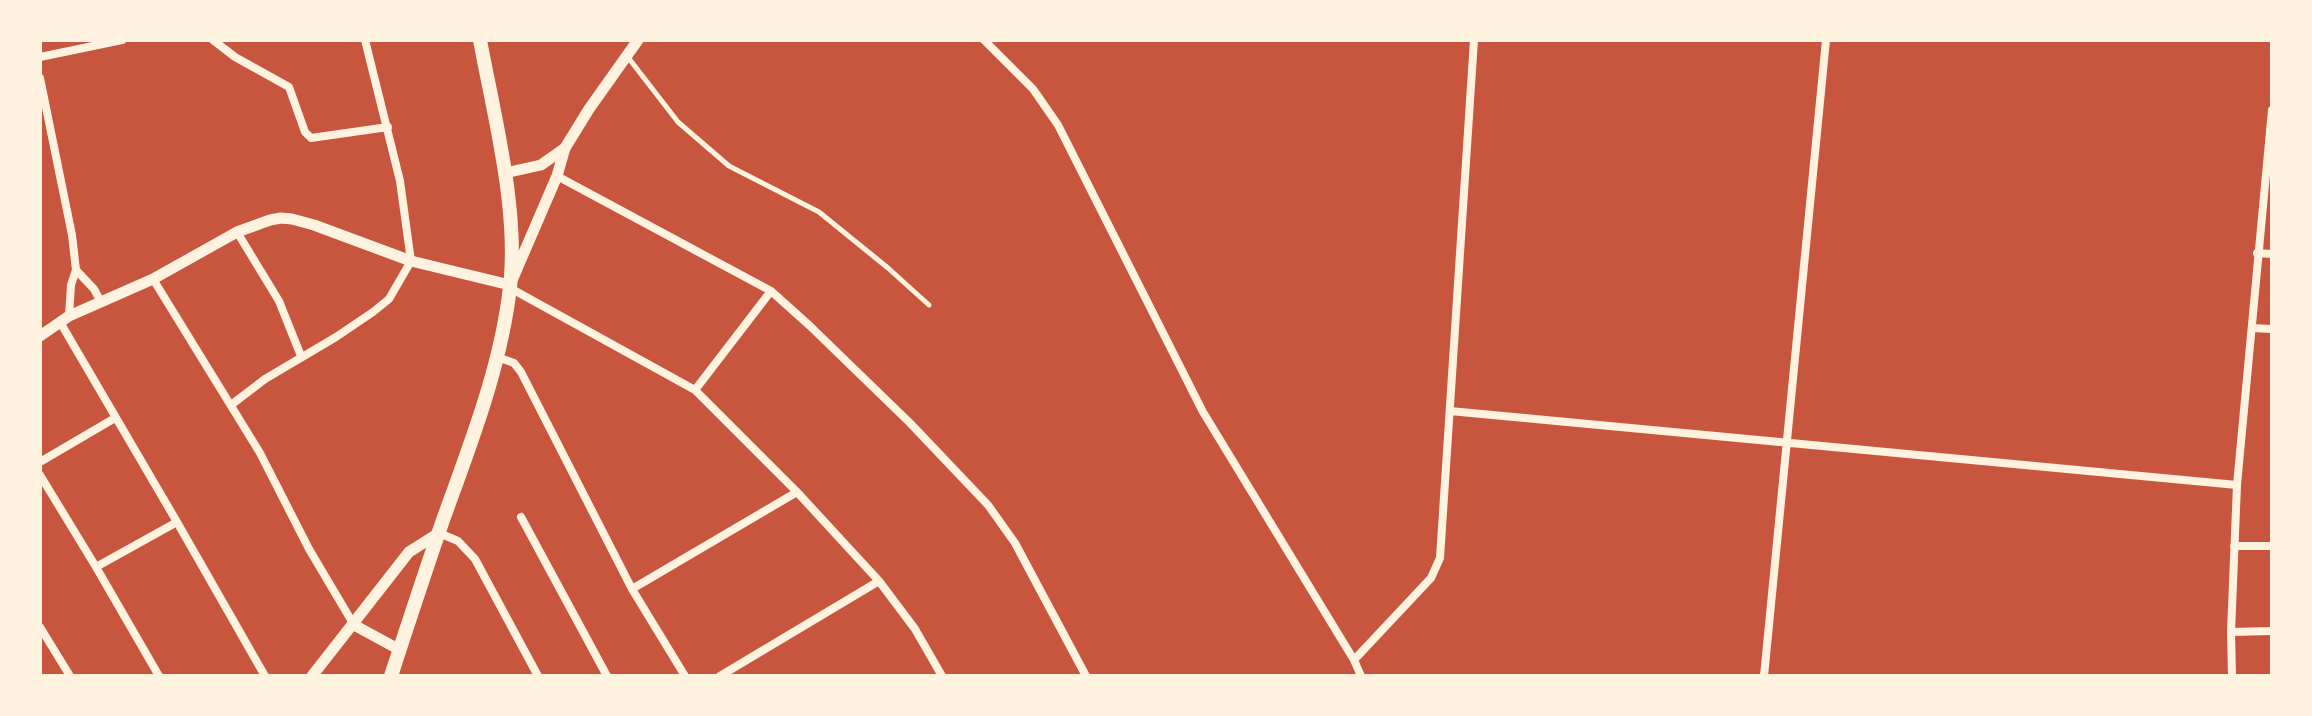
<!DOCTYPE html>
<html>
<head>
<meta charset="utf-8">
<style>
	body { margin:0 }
	#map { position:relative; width:2312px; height:716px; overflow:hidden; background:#c8553d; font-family:Manrope,sans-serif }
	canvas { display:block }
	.frame { position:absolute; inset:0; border:42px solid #fff3e0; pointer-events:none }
</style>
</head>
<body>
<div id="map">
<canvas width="2312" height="716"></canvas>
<div class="frame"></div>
</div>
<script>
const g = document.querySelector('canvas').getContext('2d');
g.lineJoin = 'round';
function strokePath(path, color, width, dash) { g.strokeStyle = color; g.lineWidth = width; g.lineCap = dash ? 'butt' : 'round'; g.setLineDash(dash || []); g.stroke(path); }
strokePath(new Path2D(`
	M627,56l51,66 51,44 90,46 69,56 41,37`), '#fff3e0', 5);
strokePath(new Path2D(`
	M213,40l22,17 54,30 16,45 6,6 77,-11
	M984,40l49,49 25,36 145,287 151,248 7,16
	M40,57l82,-17
	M40,78l32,157 4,35 -5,15 -2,31
	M557,176l214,115 39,35 100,97 78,82 27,38 71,133
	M237,232l42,69 22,55
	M2257,253l15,1
	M76,270l18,19 7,13
	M153,279l107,174 49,96 45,76
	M510,288l185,102 102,102 82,89 36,48 27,47
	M60,322l117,200 88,154
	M2252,328l20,1
	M497,357l17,6 7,9 111,217 53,87
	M695,390l76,-99
	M231,405l34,-26 71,-42 37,-25 16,-13 22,-38 -11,-80 -35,-141
	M1450,411l787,74
	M40,462l75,-44
	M40,475l56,92 63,109
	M521,517l86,159
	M439,533l19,8 17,18 63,117
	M2234,546h38
	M96,567l81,-45
	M632,589l165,-97
	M40,627l30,49
	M2231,632l41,-1
	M1354,660l77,-82 9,-20 34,-518
	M720,676l159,-95
	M1764,676l62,-636
	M2232,676l-1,-44 6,-147 35,-375`), '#fff3e0', 8);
strokePath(new Path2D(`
	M505,173l36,-8 24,-17
	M40,336l29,-20 84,-37 84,-47 33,-12 11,-2 11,1 22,6 97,36 99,24 47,-109 8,-28 24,-39 49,-69
	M354,625l46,25
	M312,676l97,-124 30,-19`), '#fff3e0', 11);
strokePath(new Path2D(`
	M391,676c17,-52 34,-104 52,-156 27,-75 58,-153 67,-233 9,-77 -16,-171 -30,-247`), '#fff3e0', 14);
</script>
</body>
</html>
